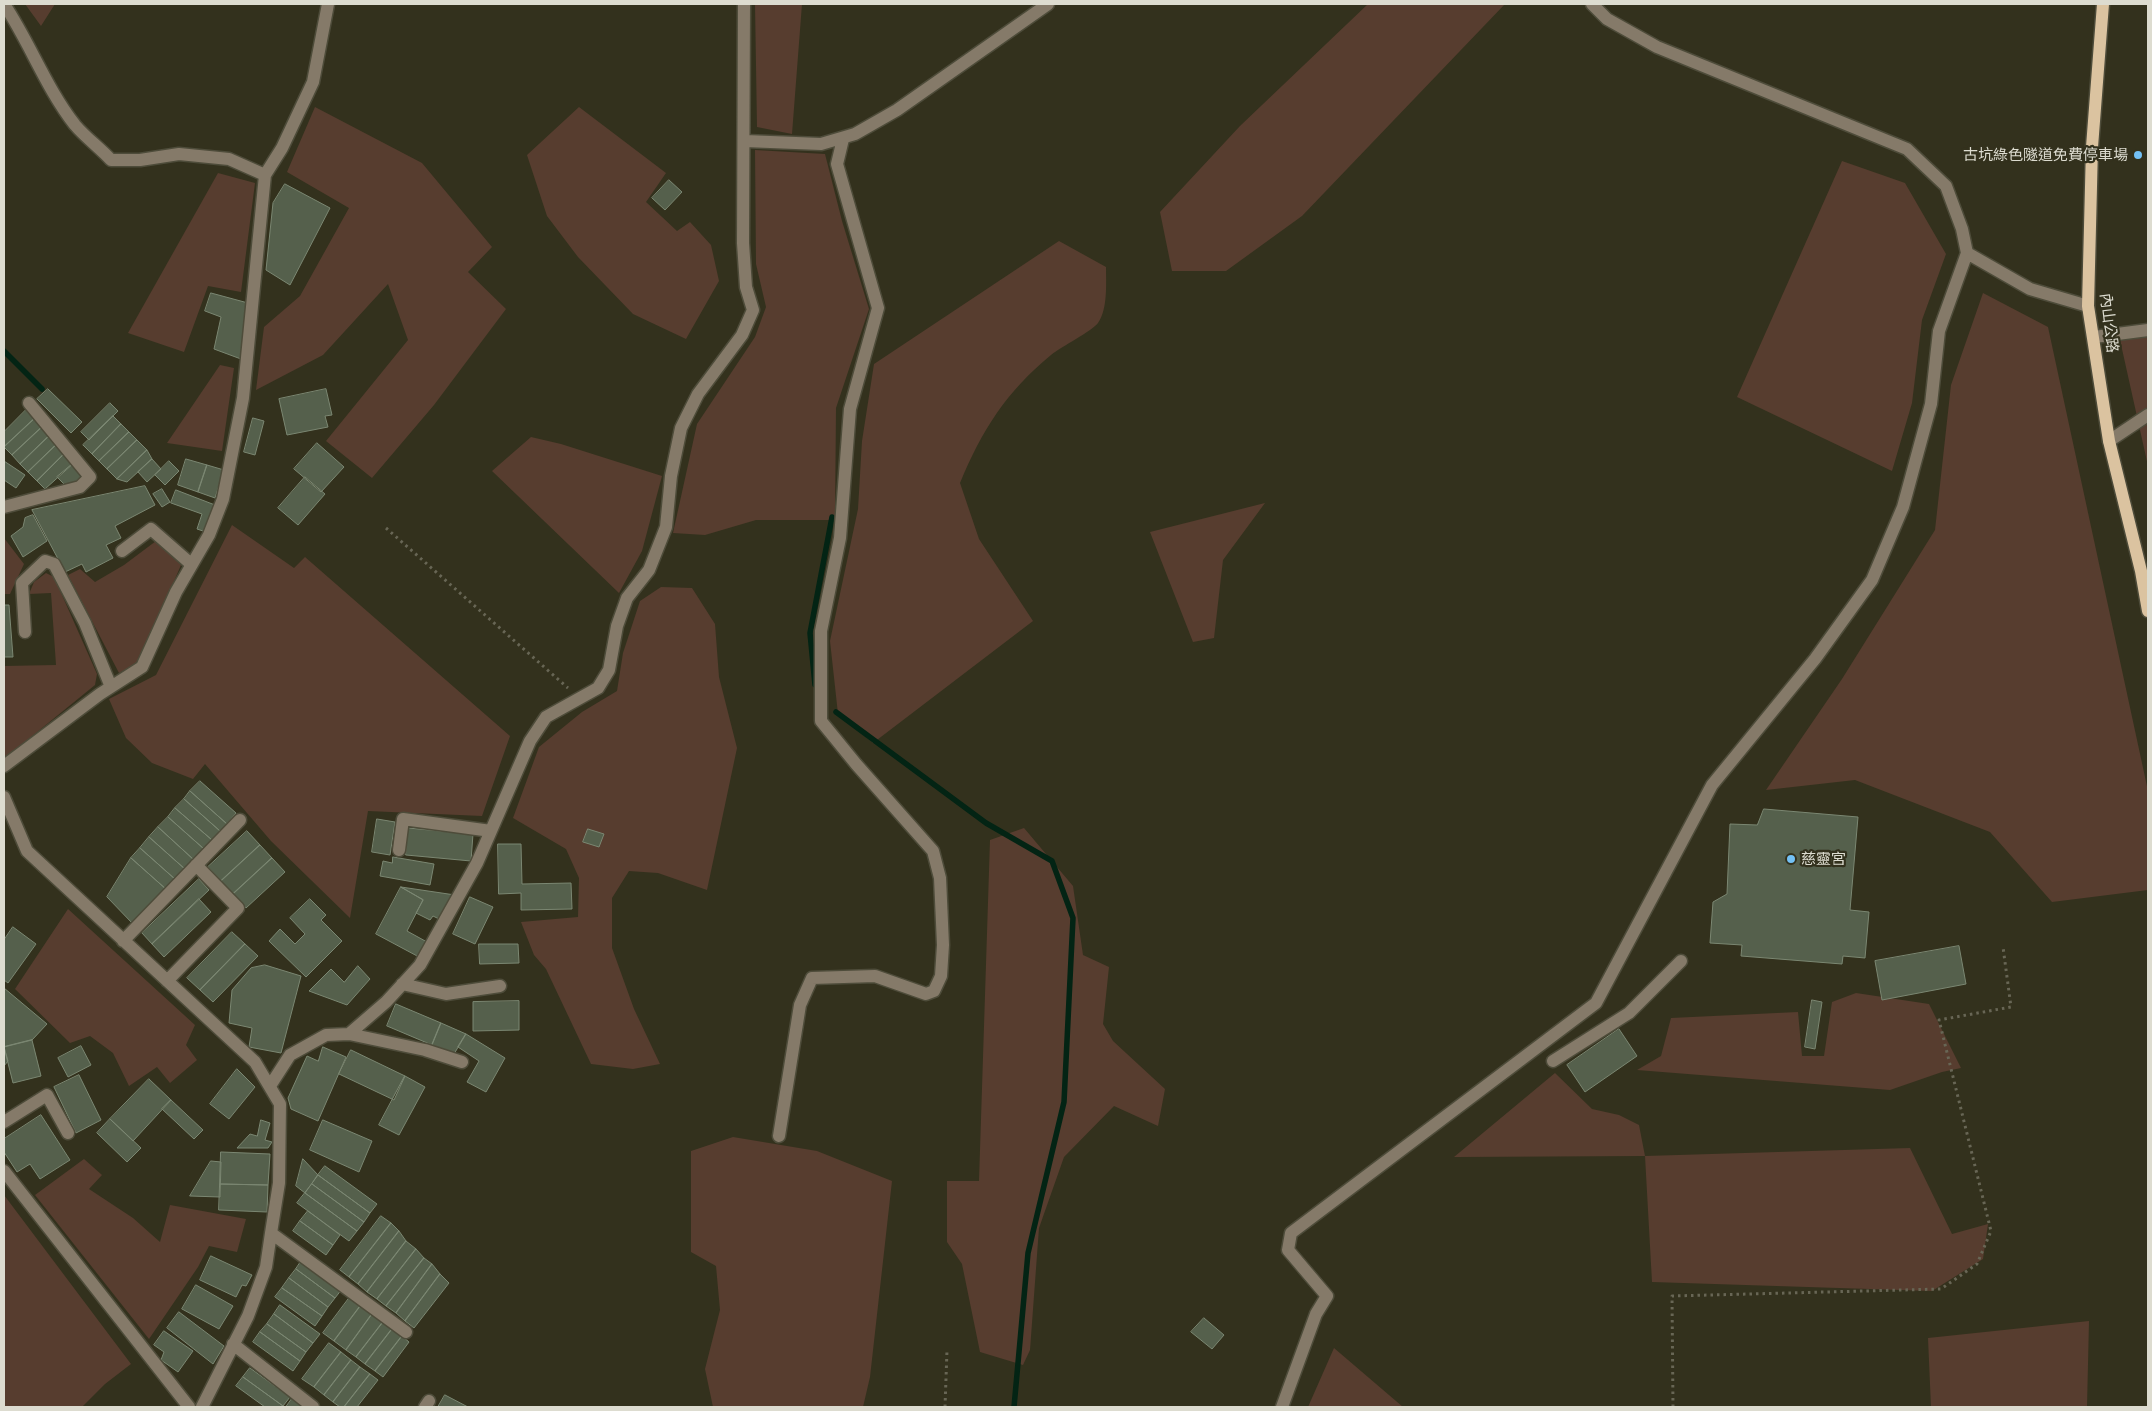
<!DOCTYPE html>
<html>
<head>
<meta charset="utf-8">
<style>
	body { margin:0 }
	#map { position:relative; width:2152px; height:1411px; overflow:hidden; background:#33311d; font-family:Lato,sans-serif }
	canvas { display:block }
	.frame { position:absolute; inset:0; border:5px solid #dddcd0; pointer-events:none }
</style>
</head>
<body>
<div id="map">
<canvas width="2152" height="1411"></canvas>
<div class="frame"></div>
</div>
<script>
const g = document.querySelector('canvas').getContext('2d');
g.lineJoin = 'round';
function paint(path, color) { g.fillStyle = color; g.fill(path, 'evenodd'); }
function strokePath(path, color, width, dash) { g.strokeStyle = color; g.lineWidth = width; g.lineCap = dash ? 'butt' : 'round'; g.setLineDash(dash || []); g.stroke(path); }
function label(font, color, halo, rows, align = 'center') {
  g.font = font + ' Lato,"Noto Sans TC",sans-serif'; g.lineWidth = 4.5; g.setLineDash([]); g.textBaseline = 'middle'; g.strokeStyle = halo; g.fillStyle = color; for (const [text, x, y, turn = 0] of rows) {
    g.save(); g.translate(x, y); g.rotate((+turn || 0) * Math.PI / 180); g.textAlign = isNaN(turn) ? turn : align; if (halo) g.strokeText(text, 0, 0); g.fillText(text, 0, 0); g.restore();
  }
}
paint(new Path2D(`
	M25,4h30l-14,22z
	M755,4h47l-10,130 -35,-7z
	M1368,4h137l-203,212 -76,55h-54l-12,-59 80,-86z
	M315,107l107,56 70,84 -24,25 38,37 -72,96 -62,73 -46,-37 82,-101 -20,-56 -65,71 -67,35 8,-63 36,-31 49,-88 -62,-36z
	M579,107l87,66 -20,29 31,29 13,-9 21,23 8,36 -33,58 -53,-25 -55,-57 -31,-41 -20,-61z
	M755,150l70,4 17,67 27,88 -33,99 -1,112h-79l-51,15 -32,-2 24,-109 58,-87 11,-30 -10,-43z
	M1842,161l63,22 41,71 -24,66 -10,83 -20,68 -155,-74z
	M218,173l37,10 -14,109 -33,-6 -24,66 -56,-19z
	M1059,241l47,26c0,16 2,42 -8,56 -7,9 -36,23 -47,32 -45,37 -69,75 -91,128l19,56 54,82 -160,122 -35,-29 -8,-73 28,-132 4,-68 12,-77z
	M1983,293l65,34 100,464v99l-96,12 -62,-70 -135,-52 -89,10 76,-111 93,-149 16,-145z
	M2118,331l30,6v129z
	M220,365l14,3 -12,83 -55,-8z
	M531,437l30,7 101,32 -20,75 -23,42 -127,-122z
	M1265,503l-42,57 -9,78 -21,4 -43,-110z
	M232,525l62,43 11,-11 205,179 -28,80 -114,-5 -18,107 -79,-77 -66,-77 -12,15 -41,-16 -26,-25 -17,-39 47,-24z
	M4,538l20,26 -14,30h-6z
	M156,541l25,24 -42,98 -20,10 -51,-98 12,-6 15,13 29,-17z
	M46,573l8,4 43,97 -2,11 -91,74v-93l52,-1 -5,-72 -22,1 5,-12z
	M661,587l31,1 23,36 4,53 18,71 -30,142 -49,-17 -29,-2 -17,27v50l22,61 26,55 -27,5 -42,-5 -45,-95 -12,-14 -13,-33 57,-5 1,-39 -13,-29 -53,-31 26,-71 43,-35 35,-21 6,-38 17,-52z
	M1024,828l49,58 10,69 26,12 -6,57 10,17 52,48 -7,37 -44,-20 -50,51 -25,71 -9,122 -7,15 -43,-13 -18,-88 -15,-22v-61h32l11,-341z
	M68,909l127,116 -9,20 11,15 -27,23 -13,-16 -28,19 -16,-33 -23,-17 -20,7 -55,-54z
	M1856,993l73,11 32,64 -19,4 -52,18 -253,-20 24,-14 10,-38 127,-6 4,44h22l8,-54z
	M1555,1073l37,36 27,6 20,10 6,31 265,-8 42,86 36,-10 -5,35 -51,32 -280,-9 -7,-126 -191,1z
	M733,1137l84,14 75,30 -22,196 -7,30h-150l-8,-38 15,-59 -4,-44 -25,-14v-101z
	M84,1159l18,16 -13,14 44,29 27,24 10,-37 76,14 -9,33 -28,-6 -11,21 -49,72 -114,-144z
	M4,1195l127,169 -26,20 -23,23h-78z
	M2089,1321l-2,86h-156l-3,-69z
	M1334,1348l69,59h-95z`), '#573d2f');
strokePath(new Path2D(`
	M4,351l38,38
	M815,685l-5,-52 22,-116
	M836,712l150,111 66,38 21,57 -9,184 -36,151 -14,154`), '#032414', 5.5);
const building = new Path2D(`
	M669,180l13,12 -17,18 -13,-12z
	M285,184l45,24 -40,77 -24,-15 7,-67z
	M211,293l37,10 -7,56 -27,-10 7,-32 -16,-6z
	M48,389l34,33 -11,11 -34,-34z
	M326,389l6,26 -7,1 3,11 -41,8 -8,-36z
	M110,403l8,8 -29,29 -8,-8z
	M26,410l8,9 -30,28v-15z
	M113,416l8,8 -29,30 -9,-9z
	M253,418l11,3 -9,34 -11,-3z
	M34,419l8,8 -30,28 -8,-8z
	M121,424l8,8 -30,29 -7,-7z
	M42,427l8,8 -30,29 -8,-9z
	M129,432l8,8 -30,29 -8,-8z
	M50,435l8,8 -30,29 -8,-8z
	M137,440l10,10 -30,29 -10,-10z
	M58,443l8,9 -29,29 -9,-9z
	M317,443l27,24 -23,25 -27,-23z
	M147,450l5,9 -25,23 -10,-3z
	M66,452l9,10 -30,27 -8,-8z
	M152,459l9,10 -14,13 -9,-10z
	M186,459l21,6 -9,27 -20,-7z
	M4,461l21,14 -9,13 -12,-8z
	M169,461l10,10 -14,14 -10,-10z
	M75,462l10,11 -17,15 -11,-11z
	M207,465l17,5 -9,28 -17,-6z
	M305,477l20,17 -27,31 -20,-17z
	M145,486l10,19 -40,21 6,12 -15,7 7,13 -27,14 -4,-8 -17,8 -33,-62z
	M162,489l8,13 -8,5 -9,-13z
	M176,490l39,15 -9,27 -9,-3 5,-15 -31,-11z
	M33,515l14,26 -24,16 -12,-21 12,-9 2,-9z
	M4,605h5l4,52h-9z
	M200,781l36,32 -9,11 -37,-33z
	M190,791l37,33 -7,7 -36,-32z
	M184,799l36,32 -8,9 -37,-32z
	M175,808l37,32 -8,9 -36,-32z
	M1764,809l94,8 -8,93 19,2 -4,46 -22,-2 -1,8 -101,-8 1,-11 -32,-2 3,-41 14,-8 3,-70 27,1z
	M168,817l36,32 -10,11 -36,-33z
	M377,819l18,3 -5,33 -18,-3z
	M158,827l36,33 -8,10 -37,-33z
	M408,828l65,6 -2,27 -65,-6z
	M588,829l16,5 -5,13 -16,-5z
	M247,831l13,14 -39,36 -13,-14z
	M149,837l37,33 -10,10 -36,-32z
	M498,844h23l1,40 49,-1 1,26 -51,1v-17l-22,1z
	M260,845l12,13 -39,36 -12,-13z
	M140,848l36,32 -9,10 -36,-32z
	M393,857l41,7 -4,21 -50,-9 3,-15 9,2z
	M131,858l36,32 -34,34 -26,-27z
	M272,858l13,14 -39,36 -13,-14z
	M199,879l10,11 -57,54 -10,-11z
	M401,887l22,13 -16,31 20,11 -8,15 -43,-23z
	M401,887l54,8 -14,25 -8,-4 -3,4 -14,-7 7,-13z
	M470,897l23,10 -18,37 -22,-10z
	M199,899l12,13 -47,45 -12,-13z
	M310,899l16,16 -5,5 21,21 -36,36 -37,-36 11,-12 15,15 10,-10 -15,-16z
	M13,927l23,17 -28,39 -4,-3v-40z
	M232,932l13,12 -45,46 -13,-12z
	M245,944l13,12 -45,46 -13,-12z
	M479,944h39l1,19 -39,1z
	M1959,946l7,38 -84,16 -7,-39z
	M265,965l36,11 -20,77 -32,-6 3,-19 -23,-5 3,-33 19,-22z
	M358,966l12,13 -23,26 -38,-14 22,-22 13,13z
	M4,988l43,36 -15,16 -28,7 4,14 -4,5z
	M1812,1000l10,2 -7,47 -10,-2z
	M519,1001v29l-46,1v-29z
	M396,1004l45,19 -9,22 -45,-19z
	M441,1023l25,11 -12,20 -22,-9z
	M1619,1029l18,27 -52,36 -18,-27z
	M466,1034l39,24 -19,34 -19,-10 12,-21 -21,-14z
	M32,1040l9,36 -28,7 -9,-36z
	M81,1046l10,19 -23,12 -10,-19z
	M323,1047l23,10 -28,64 -27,-12 -3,-11 19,-42 11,5z
	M351,1050l54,26 -11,24 -55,-26z
	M237,1069l18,18 -26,32 -19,-15z
	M79,1075l22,45 -25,13 -22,-46z
	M405,1076l20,11 -26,48 -20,-10z
	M149,1079l22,21 -38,41 -23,-22z
	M171,1100l32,30 -9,9 -32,-30z
	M41,1115l29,45 -30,19 -10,-15 -13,8 -13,-20v-13z
	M110,1119l31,29 -14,14 -30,-29z
	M261,1120l9,3 -5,17 7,2 -4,6h-31l13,-14 7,2z
	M323,1120l49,21 -13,31 -49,-22z
	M221,1152l49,2 -2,31 -48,-1z
	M303,1159l15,16 -13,18 -9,-7z
	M211,1161l10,1 -1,35 -30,-1z
	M325,1166l52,38 -7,9 -52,-38z
	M318,1175l52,38 -6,9 -52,-38z
	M220,1184l48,1 -1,27 -48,-2z
	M312,1184l52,38 -7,9 -52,-38z
	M305,1193l52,38 -8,10 -52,-38z
	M308,1211l32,24 -7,10 -33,-24z
	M381,1216l10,7 -42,54 -9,-7z
	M300,1221l33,24 -7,10 -33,-24z
	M391,1223l8,8 -41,53 -9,-7z
	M399,1231l7,10 -39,51 -9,-8z
	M406,1241l10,8 -39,50 -10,-7z
	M416,1249l8,9 -38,48 -9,-7z
	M211,1256l41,19 -6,11 -4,-1 -6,12 -36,-17z
	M424,1258l8,6 -36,49 -10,-7z
	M302,1260l40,29 -7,9 -39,-29z
	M432,1264l8,10 -35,47 -9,-8z
	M296,1269l39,29 -7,9 -39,-29z
	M440,1274l9,9 -35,45 -9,-7z
	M289,1278l39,29 -6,9 -40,-28z
	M196,1285l37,21 -14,23 -37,-20z
	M282,1288l40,28 -7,10 -40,-29z
	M350,1297l11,8 -27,36 -11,-8z
	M280,1305l40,29 -7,9 -39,-29z
	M361,1305l11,9 -26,36 -12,-9z
	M179,1312l45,34 -11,18 -46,-36z
	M274,1314l39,29 -7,9 -39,-28z
	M372,1314l11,8 -27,35 -10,-7z
	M1204,1318l20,17 -12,14 -21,-17z
	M383,1322l9,7 -27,35 -9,-7z
	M267,1324l39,28 -6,9 -40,-29z
	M392,1329l10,7 -27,35 -10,-7z
	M164,1331l29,20 -15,21 -17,-12 3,-8 -10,-7z
	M260,1332l40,29 -7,10 -40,-29z
	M402,1336l7,6 -26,35 -8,-6z
	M329,1343l12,9 -27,35 -12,-8z
	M341,1352l10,8 -27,35 -10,-8z
	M351,1360l9,7 -27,35 -9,-7z
	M360,1367l10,7 -26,33h-4l-7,-5z
	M250,1368l40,29 -7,9 -40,-29z
	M370,1374l8,6 -21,27h-13z
	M243,1377l40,29 -1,1h-17l-29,-21z
	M445,1395l23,12h-30z
	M294,1396l11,8 -2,3h-17z`);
paint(building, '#55604c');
strokePath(building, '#7b8772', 1);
const minor = new Path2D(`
	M4,4c26,39 42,84 71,121 10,12 25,23 36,35h29l39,-6 50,5 36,16
	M1592,4l15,15 50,28 250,102 39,37 16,43 5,24 63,36 58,17
	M745,141l76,3 34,-10 42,-24 151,-106
	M2094,337l54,-7
	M2109,441l39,-26
	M4,507l76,-20 10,-10 -61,-74
	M122,551l29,-22 40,35
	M25,632l-3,-49 23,-22 9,3 31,59 26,64
	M4,766l96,-72 42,-27 34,-75 33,-57 14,-36 20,-101 22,-223 17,-27 31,-66 15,-78
	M4,797l23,54 228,211 25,42 -1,79 -8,50 -5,34 -18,49 -46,91
	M399,850l4,-31 88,12
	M123,941l117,-121
	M167,981l71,-73 -42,-43
	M402,984l44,10 54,-8
	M349,1034l76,16 37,12
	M1553,1061l76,-48 52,-52
	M270,1086l20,-31 36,-20 23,-1 37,-32 34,-37 57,-102 53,-122 16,-24 52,-29 11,-18 8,-44 10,-28 22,-28 17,-43 5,-51 10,-48 17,-34 44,-59 11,-25 -7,-23 -3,-44 1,-239
	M4,1122l43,-27 21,38
	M779,1136l21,-131 12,-27 63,-2 51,18 8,-3 7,-15 2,-31 -3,-67 -7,-27 -77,-87 -35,-43v-90l19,-93 10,-129 28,-101 -41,-144 6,-25
	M4,1171l185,236
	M271,1233l135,99
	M233,1344l80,63
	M425,1407l4,-6
	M1282,1407l34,-93 11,-18 -39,-46 3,-17 305,-230 116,-218 103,-126 57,-79 31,-73 28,-103 8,-73 28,-78`);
const major = new Path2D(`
	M2103,4l-11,143 -4,159 21,135 32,130 7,40`);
strokePath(minor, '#4e4c3a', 15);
strokePath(major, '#4e4c3a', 15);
strokePath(new Path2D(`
	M386,528l182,160
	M945,1407l2,-57
	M1673,1407l-1,-111 269,-7 36,-25 14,-33 -52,-211 72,-13 -8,-60`), '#686655', 3, [2.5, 4]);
strokePath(minor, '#857a69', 12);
strokePath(major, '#dbc3a0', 12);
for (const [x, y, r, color] of [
	[2138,155,5,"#73c1f5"],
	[1791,859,5,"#73c1f5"]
]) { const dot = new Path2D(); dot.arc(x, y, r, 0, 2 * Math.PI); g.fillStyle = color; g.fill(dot); strokePath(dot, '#33311d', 2); }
label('15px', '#dddcd0', '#33311d', [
	["古坑綠色隧道免費停車場",2128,155],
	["慈靈宮",1801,859,"left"]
], 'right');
label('15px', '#dddcd0', '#33311d', [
	["內山公路",2109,323,83]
]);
</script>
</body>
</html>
